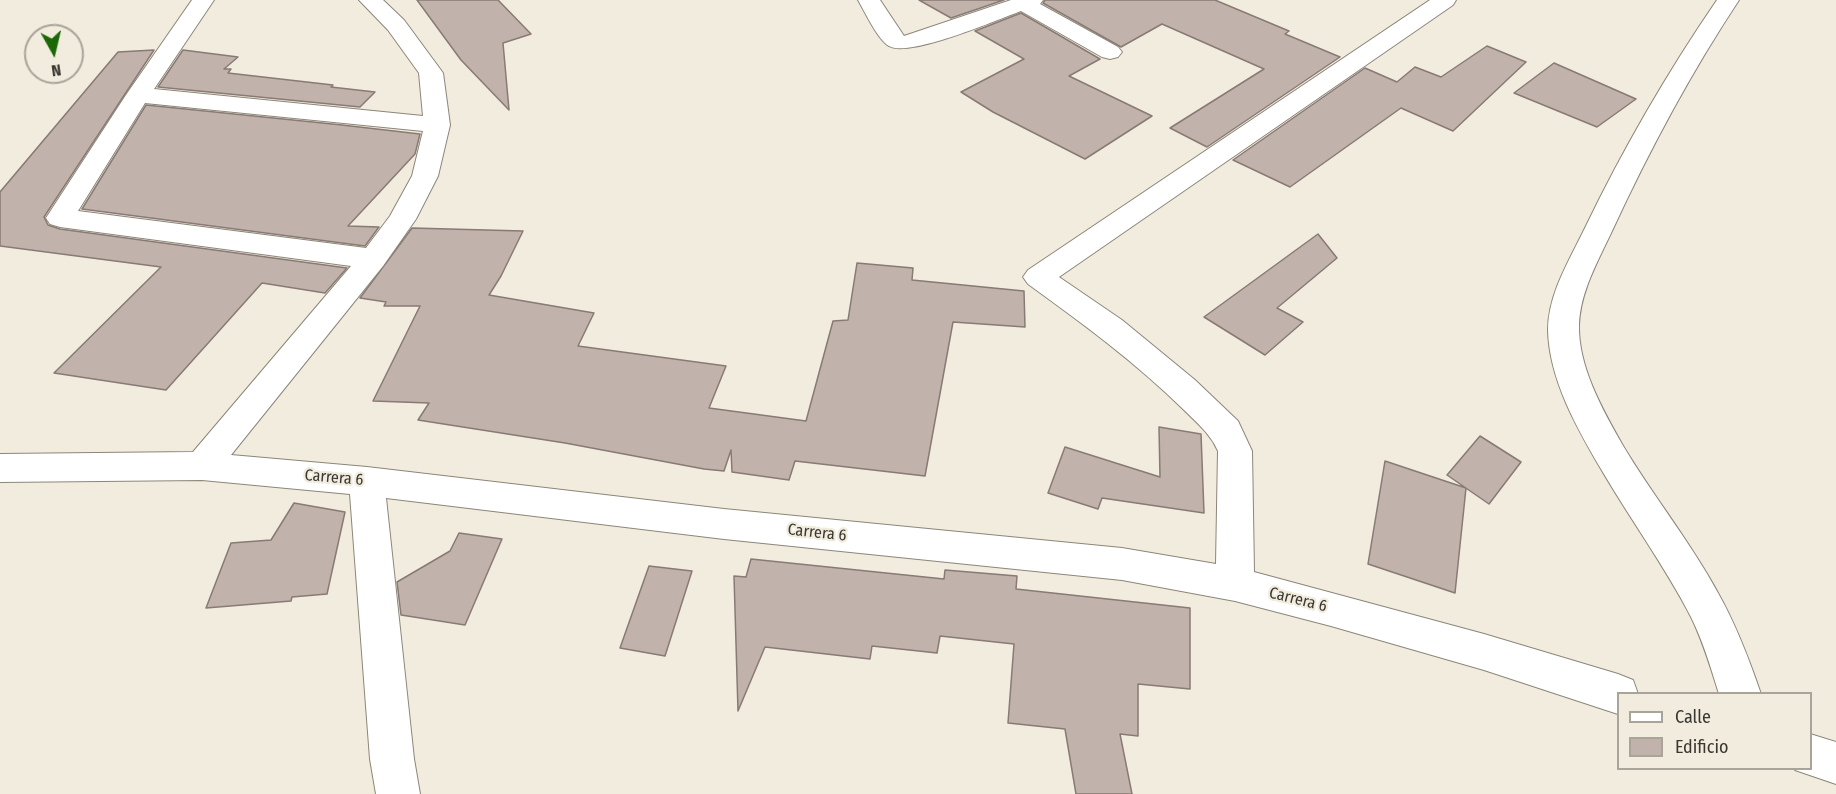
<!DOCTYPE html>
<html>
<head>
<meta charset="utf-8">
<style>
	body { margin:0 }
	#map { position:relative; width:1836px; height:794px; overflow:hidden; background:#f2ecde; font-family:"Fira Sans Condensed",sans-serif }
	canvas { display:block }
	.legend { position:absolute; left:1617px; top:692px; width:195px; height:78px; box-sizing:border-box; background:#f2ecde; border:2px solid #a8a499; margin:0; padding:8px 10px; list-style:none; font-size:18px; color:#393731 }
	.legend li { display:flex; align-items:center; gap:12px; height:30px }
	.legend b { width:30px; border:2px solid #a8a499 }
	.north { position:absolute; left:24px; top:24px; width:60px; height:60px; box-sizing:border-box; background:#f2ecde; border:2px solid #a8a499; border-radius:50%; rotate:172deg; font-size:16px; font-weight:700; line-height:24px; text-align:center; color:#393731 }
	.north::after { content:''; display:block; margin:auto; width:21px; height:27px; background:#1b6806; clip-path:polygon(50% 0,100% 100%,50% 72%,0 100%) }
</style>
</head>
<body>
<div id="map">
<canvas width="1836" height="794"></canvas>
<ul class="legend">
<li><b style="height:8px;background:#fff"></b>Calle</li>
<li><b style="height:16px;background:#c1b2ab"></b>Edificio</li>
</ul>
<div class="north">N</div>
</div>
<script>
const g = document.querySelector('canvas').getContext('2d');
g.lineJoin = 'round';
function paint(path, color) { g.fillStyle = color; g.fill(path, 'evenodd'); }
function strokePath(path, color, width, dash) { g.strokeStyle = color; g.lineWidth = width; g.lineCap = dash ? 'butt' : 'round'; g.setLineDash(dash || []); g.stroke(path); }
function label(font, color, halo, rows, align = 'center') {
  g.font = font + ' "Fira Sans Condensed",sans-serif'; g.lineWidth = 4.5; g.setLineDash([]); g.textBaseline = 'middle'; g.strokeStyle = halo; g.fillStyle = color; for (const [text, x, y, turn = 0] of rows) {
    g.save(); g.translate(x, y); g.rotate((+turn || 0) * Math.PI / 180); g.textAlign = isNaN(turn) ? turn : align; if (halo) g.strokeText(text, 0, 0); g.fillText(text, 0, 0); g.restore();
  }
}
const building = new Path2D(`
	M417,0h81l33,34 -28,9 6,67 -48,-50z
	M919,0h85l-53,18z
	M1045,0h170l74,31 -4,3 55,23 -133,90 -37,-19 94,-59 -102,-45 -41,23 -78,-44z
	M1021,13l79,46 -31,17 83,40 -67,43 -92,-47 -32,-20 63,-33 -49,-28z
	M1487,46l39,16 -73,69 -52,-23 -111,79 -57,-27 132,-92 32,14 18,-15 26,10z
	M154,50l-110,167 4,8 12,4 287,39 -22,25 -63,-10 -96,107 -112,-17 107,-106 -161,-21v-54l118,-140z
	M183,50l55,7 -14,12h7l-3,4 105,12 -2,2 44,5 -15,15 -202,-20z
	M1554,63l82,36 -39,28 -83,-34z
	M146,105l196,20 78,9 -5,20 -67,72 31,1 -14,19 -283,-37z
	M412,228l111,3 -22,45 -12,19 105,18 -16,33 148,20 -17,42 97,13 27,-100 15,-1 9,-57 56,5 -1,12 112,11 1,36 -72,-5 -28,154 -130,-15 -6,19 -57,-8 -1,-22 -7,21 -20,-2 -139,-26 -147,-23 11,-17 -56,-2 47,-95h-36l2,-4 -26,-4z
	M1318,234l19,24 -60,50 26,14 -38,33 -61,-38z
	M1159,427l42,7 3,79 -102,-15 -4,11 -50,-16 17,-46 95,30z
	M1480,436l41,26 -32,42 -42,-29z
	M1385,461l81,27 -11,105 -87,-29z
	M294,503l51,9 -18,82 -35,3 -1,4 -85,7 25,-65 40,-3z
	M459,533l43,6 -37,86 -64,-10 -4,-33 53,-31z
	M751,559l193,20 1,-9 72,6 -1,13 174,19v81l-52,-5v52l-18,-2 12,60h-56l-11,-65 -57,-6 6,-79 -74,-8 -3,17 -65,-7 -2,13 -105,-12 -27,64 -4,-135 12,1z
	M649,566l43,5 -27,85 -45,-8z`);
paint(building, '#c1b2ab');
strokePath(building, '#887a74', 1.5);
const minor = new Path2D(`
	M192,0h22l-60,89 269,27 -4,-43 -31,-43 -29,-30h24l21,20 39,53 7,52 -12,51 -22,43 -33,47 -152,189 136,12 357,42 398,39 94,16 2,-113c-8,-18 -22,-29 -35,-42 -48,-47 -101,-86 -155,-125l-5,-7 5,-7 402,-270h26l-3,5 -394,272 63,43 73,60 43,41 14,30 2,121 230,62 134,40 15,6 5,14h-20v20l-134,-44 -153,-44 -96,-25 -113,-21 -398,-41 -338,-41 28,261 6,35h-44l-6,-35 -20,-265 -148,-14 -202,2v-28l193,-2 158,-186 -291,-39 -10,-3 -4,-6 80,-123zM145,103l278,28 -11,45 -22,40 -24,32 -288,-37z
	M858,0h22l24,36 107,-36h32l-3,4 78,43 4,5 -4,5 -8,2 -8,-2 -81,-46c-24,9 -113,47 -132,35 -11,-6 -24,-34 -31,-46z
	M1717,0h22c-49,74 -90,151 -127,231 -14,30 -32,61 -33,94 -1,41 23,84 43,119 30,51 68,97 96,149 18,32 31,66 43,101h-42c-8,-26 -16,-53 -28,-77 -26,-51 -61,-98 -90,-148 -24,-41 -52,-90 -53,-139 0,-36 22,-71 37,-102 38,-79 82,-155 132,-228z
	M1810,734l26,8v42l-41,-14 15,-2z`);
strokePath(minor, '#8c867a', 2);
paint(minor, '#fff');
label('16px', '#393731', '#f2ecde', [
	["Carrera 6",334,478,5],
	["Carrera 6",817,533,6],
	["Carrera 6",1298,600,14]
]);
</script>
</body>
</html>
